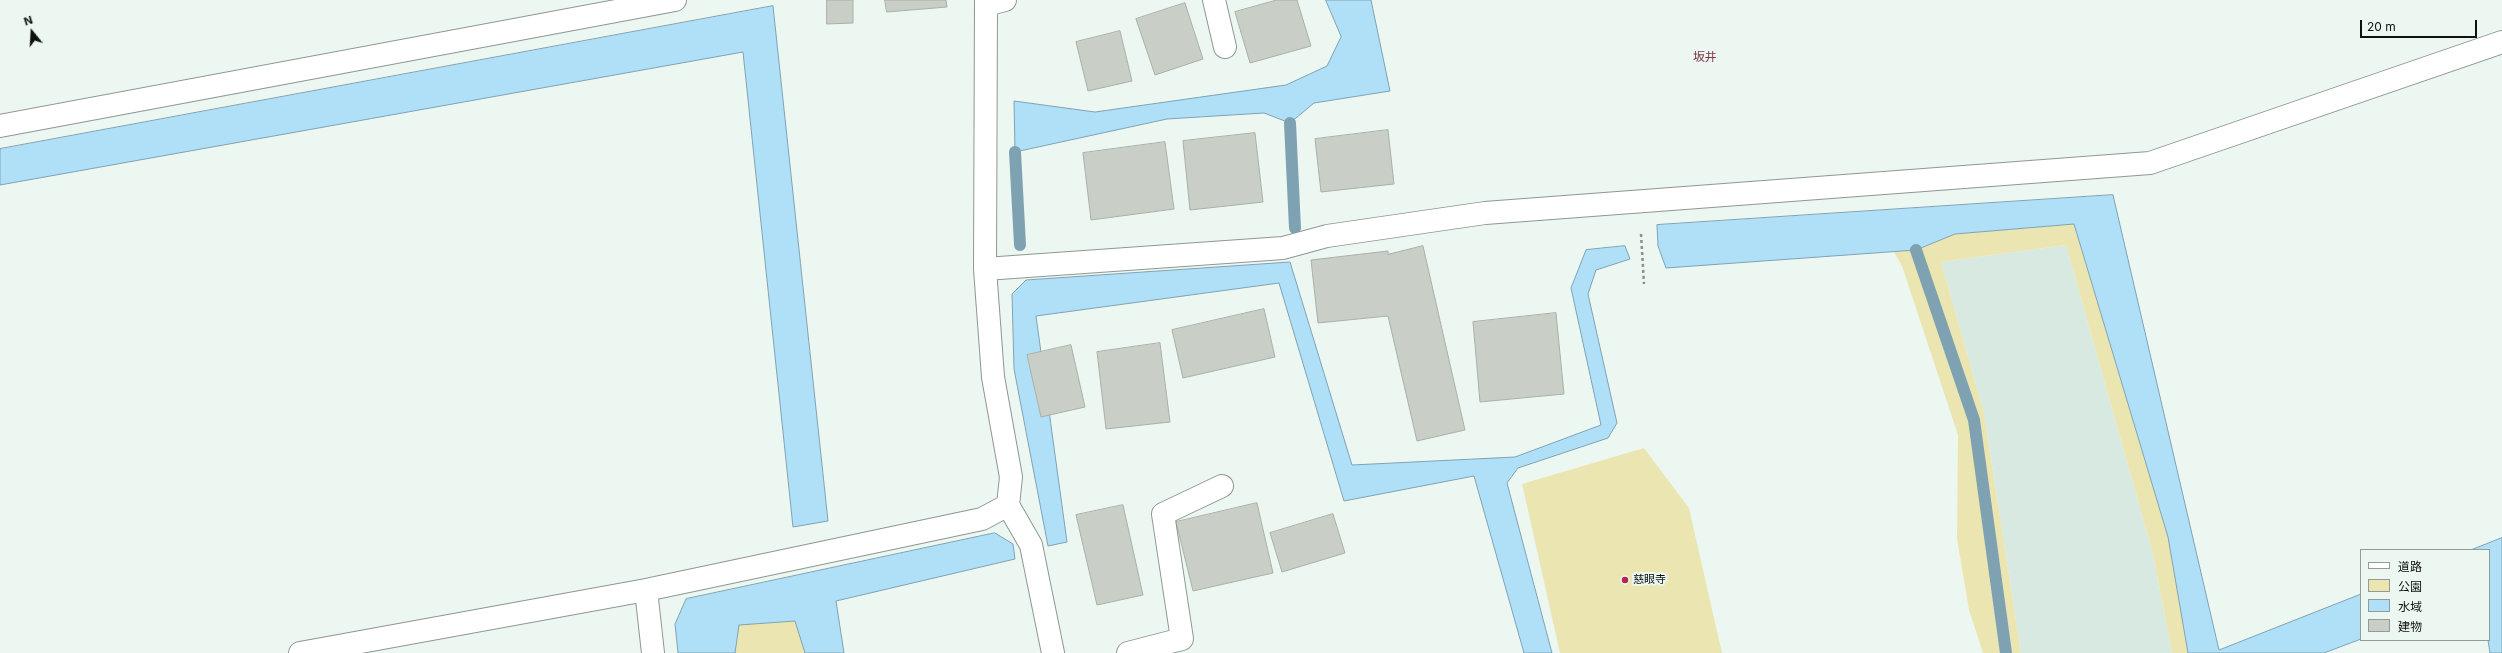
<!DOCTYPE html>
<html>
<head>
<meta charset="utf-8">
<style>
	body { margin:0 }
	#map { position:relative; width:2502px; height:653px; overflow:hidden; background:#edf7f2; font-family:Inter,"Noto Sans JP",sans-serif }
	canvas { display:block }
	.legend { position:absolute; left:2360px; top:549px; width:130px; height:92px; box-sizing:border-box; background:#edf7f2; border:1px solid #949b98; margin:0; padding:5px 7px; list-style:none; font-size:12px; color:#0e1110 }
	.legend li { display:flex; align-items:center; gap:8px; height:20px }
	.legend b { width:20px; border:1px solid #949b98 }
	.north { position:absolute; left:12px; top:12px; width:40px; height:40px; -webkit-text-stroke:3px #edf7f2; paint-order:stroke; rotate:342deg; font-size:11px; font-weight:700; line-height:16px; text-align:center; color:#0e1110 }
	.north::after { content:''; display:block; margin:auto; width:14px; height:18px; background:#0e1110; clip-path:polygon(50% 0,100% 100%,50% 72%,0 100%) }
	.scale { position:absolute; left:2360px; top:20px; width:117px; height:18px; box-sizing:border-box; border:2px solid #0e1110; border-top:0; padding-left:5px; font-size:12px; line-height:14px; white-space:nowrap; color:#0e1110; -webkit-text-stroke:3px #edf7f2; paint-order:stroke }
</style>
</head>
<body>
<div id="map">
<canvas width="2502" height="653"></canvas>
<ul class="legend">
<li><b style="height:5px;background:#fff"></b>道路</li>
<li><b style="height:11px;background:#ebe6b1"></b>公園</li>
<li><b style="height:11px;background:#b0e0f8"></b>水域</li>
<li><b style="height:11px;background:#c9cec6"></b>建物</li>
</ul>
<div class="north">N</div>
<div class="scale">20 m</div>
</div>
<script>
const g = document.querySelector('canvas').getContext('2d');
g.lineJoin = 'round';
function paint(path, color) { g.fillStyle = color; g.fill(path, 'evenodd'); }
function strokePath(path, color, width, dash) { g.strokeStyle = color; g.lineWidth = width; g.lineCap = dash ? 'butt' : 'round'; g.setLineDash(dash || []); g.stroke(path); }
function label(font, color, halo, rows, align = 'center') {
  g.font = font + ' Inter,"Noto Sans JP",sans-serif'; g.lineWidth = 4; g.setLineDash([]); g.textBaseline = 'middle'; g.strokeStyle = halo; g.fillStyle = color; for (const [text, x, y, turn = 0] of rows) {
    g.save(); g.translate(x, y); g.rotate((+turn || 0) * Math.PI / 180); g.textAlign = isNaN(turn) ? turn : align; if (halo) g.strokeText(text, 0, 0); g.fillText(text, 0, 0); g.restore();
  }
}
paint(new Path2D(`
	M2066,245l87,309 19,99h-151l-37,-240 -43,-151z`), '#d8e9e1');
paint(new Path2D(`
	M2074,224l94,313 20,116h-16l-19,-99 -87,-309 -125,17 43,151 37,240h-38l-14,-43 -12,-71 1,-104 -56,-169 -8,-14 22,-2 39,-16z
	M1644,448l45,60 33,145h-162l-38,-169z
	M795,621l10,32h-70l4,-28z`), '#ebe6b1');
const water = new Path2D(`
	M1326,0h45l19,91 -76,12 -24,20 -26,-10 -97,6 -152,33 -1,-51 81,11 191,-27 41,-19 14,-29z
	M773,6l55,515 -35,6 -50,-475 -743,133v-36z
	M2113,195l106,455 142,-56v45l-37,14h-136l-20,-116 -94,-313 -119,10 -39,16 -250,18 -8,-22 -1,-21z
	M1625,246l5,13 -34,11 -8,24 29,129 -9,15 -90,30 -11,15 45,170h-28l-50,-177 -130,25 -65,-218 -243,33 31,226 -19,4 -34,-177 -2,-75 14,-14 264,-18 62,203 163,-8 86,-32 -30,-137 15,-38z
	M995,533l18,11 2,15 -179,42 8,52h-39l-10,-32 -56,4 -4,28h-57l-3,-29 11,-25z
	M2502,538v115h-12l-2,-13 1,-90h-18z`);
paint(water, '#b0e0f8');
strokePath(water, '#7fa2b2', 1);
strokePath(new Path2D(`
	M1290,123l5,105
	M1015,152l5,93
	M1916,250l58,170 32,233`), '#7fa2b2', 12);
const building = new Path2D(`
	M827,0h26v23l-26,1z
	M885,0h61l1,7 -60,5z
	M1277,0h20l14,46 -61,17 -15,-51z
	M1185,3l18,56 -48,16 -19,-56z
	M1120,31l12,50 -44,10 -12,-49z
	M1388,130l6,54 -73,8 -6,-53z
	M1255,133l8,69 -73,8 -7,-69z
	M1165,142l9,67 -83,11 -8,-67z
	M1423,246l42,184 -48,11 -29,-125 -70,7 -7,-63 77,-9v3z
	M1264,309l11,48 -92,21 -11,-48z
	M1556,313l8,81 -84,8 -7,-80z
	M1160,343l10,79 -64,7 -9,-77z
	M1071,345l14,62 -44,10 -14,-62z
	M1257,503l16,70 -80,18 -17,-69z
	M1123,505l20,90 -46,10 -21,-90z
	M1333,514l12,39 -63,19 -12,-39z`);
paint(building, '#c9cec6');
strokePath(building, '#aab0a8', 1);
const street = new Path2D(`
	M986,0l-1,269 8,108 18,100 -3,28 23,40 22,108
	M1214,0l11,47
	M986,5l19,-5
	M0,126l675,-126
	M985,269l298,-21 44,-12 158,-23 665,-50 352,-121
	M646,590l7,63
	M300,653l346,-63 336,-71 26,-14
	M1128,653l54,-14 -19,-125 59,-28`);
strokePath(street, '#8e9793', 24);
strokePath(new Path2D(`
	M1641,234l3,50`), '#89908d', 2.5, [3, 3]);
strokePath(street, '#fff', 22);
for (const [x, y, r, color] of [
	[1625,580,4,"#b52551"]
]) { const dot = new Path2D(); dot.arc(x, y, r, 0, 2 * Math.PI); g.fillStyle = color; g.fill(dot); strokePath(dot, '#edf7f2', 1.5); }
label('11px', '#0e1110', '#edf7f2', [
	["慈眼寺",1633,580]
], 'left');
label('12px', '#7f3847', '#edf7f2', [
	["坂井",1705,57]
]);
</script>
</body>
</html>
